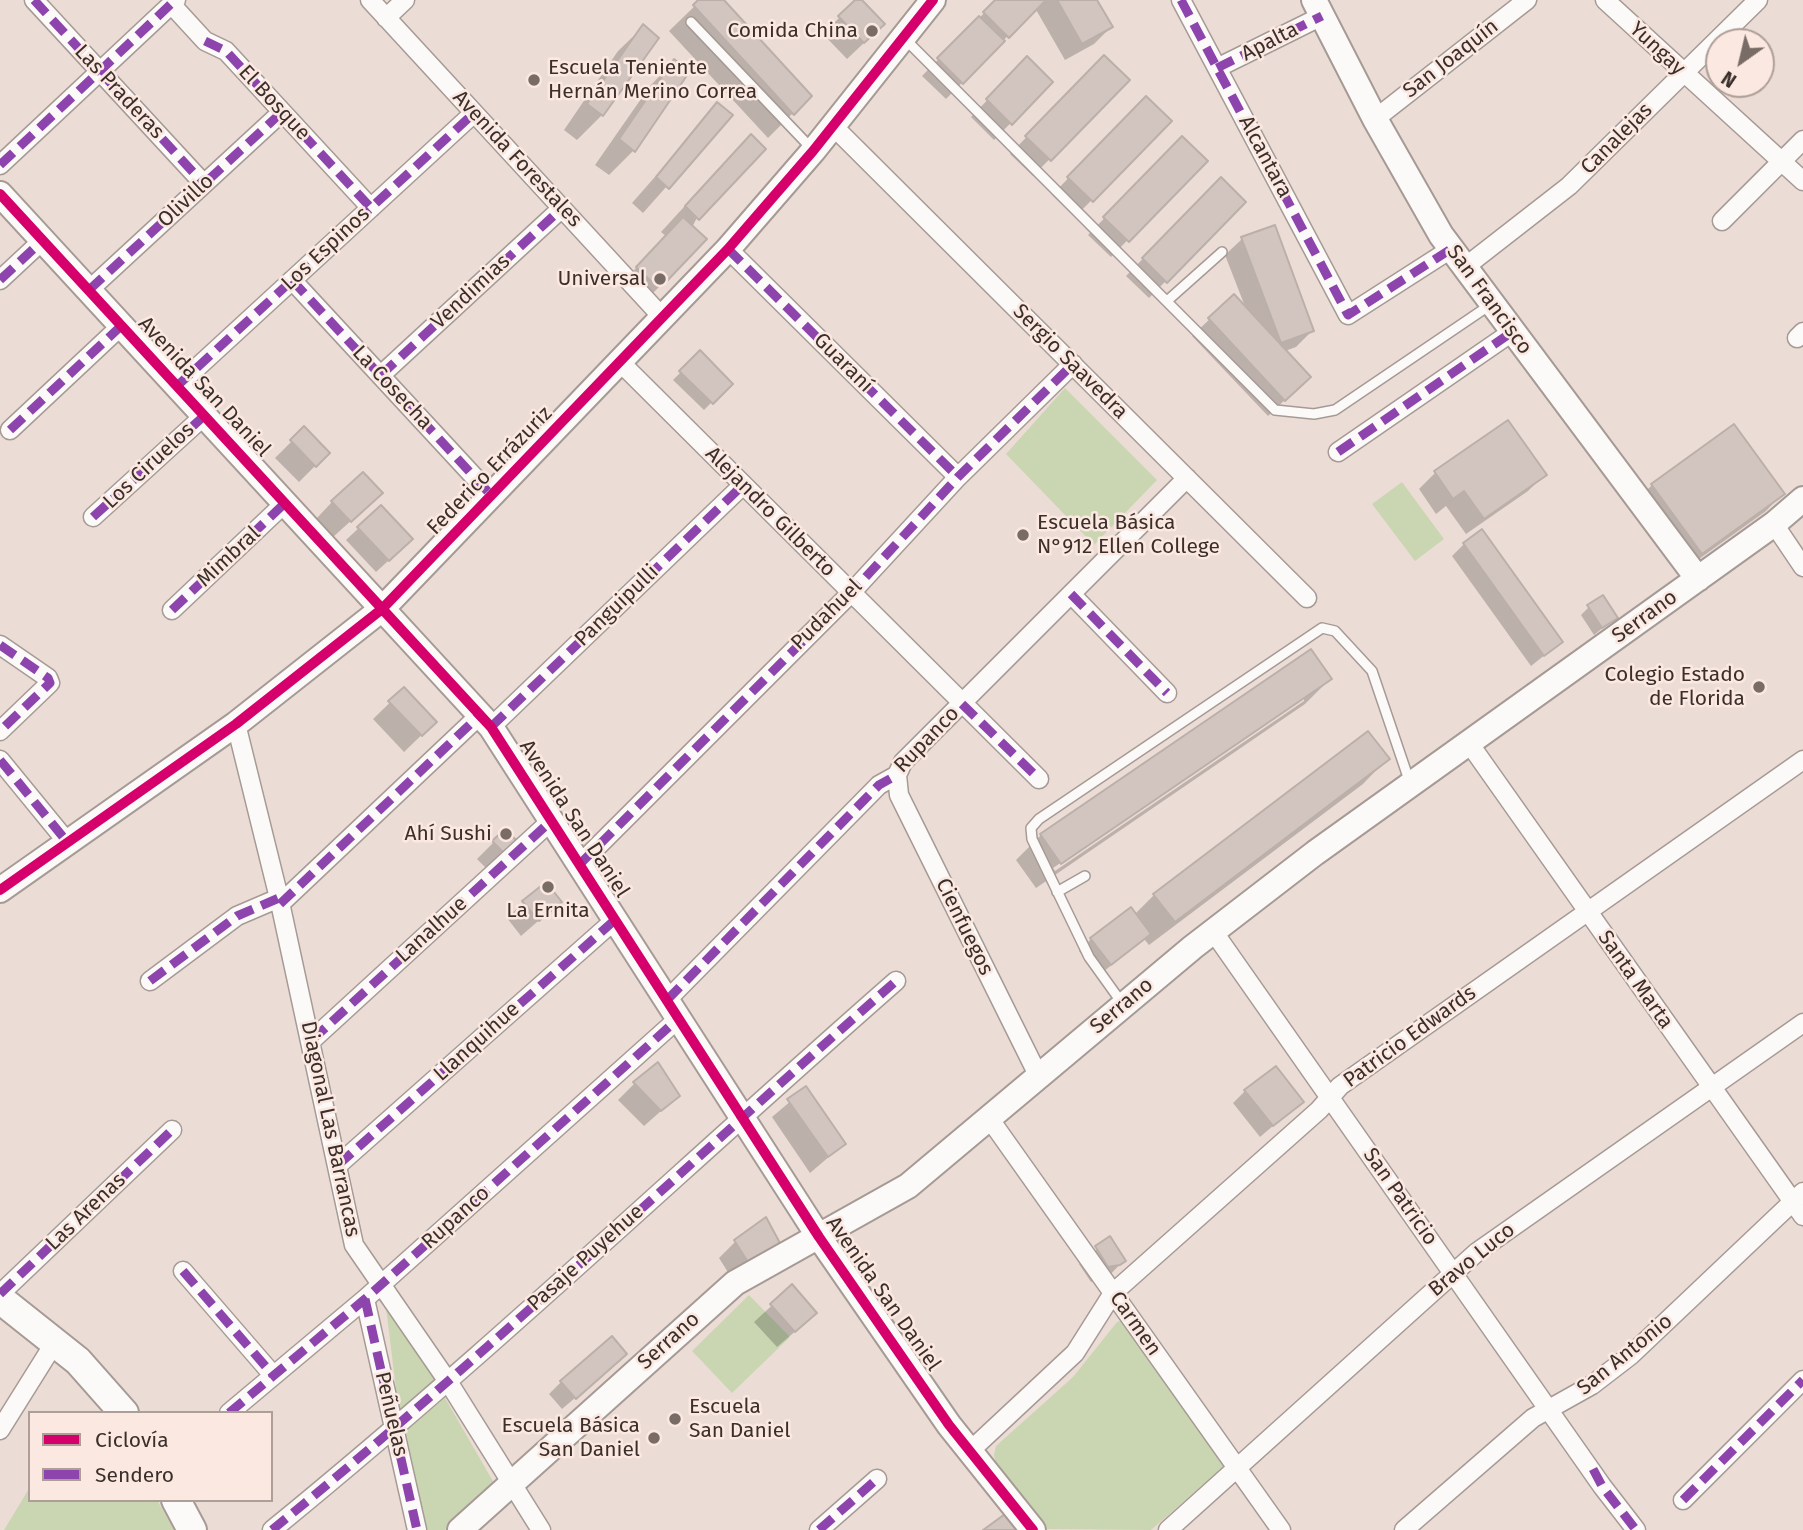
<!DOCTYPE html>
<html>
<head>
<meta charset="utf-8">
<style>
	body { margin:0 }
	#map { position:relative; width:1803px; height:1530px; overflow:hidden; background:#ecdcd6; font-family:"Fira Sans",sans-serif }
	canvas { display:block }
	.legend { position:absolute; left:28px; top:1411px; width:245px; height:91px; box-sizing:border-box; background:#fbe8e1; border:2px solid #ae9e98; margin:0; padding:9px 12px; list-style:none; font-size:21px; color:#3b2f2b }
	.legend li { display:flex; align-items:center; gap:14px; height:35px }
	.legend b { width:35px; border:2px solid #ae9e98 }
	.north { position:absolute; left:1705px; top:28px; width:70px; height:70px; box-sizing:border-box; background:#fbe8e1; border:2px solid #ae9e98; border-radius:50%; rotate:214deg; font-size:19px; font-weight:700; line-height:28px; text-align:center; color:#3b2f2b }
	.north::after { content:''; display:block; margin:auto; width:24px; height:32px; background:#796c67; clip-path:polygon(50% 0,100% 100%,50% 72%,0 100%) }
</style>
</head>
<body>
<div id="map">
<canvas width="1803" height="1530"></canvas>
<ul class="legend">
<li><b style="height:9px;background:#d6006c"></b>Ciclovía</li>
<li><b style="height:9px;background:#8e44ad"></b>Sendero</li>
</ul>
<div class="north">N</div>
</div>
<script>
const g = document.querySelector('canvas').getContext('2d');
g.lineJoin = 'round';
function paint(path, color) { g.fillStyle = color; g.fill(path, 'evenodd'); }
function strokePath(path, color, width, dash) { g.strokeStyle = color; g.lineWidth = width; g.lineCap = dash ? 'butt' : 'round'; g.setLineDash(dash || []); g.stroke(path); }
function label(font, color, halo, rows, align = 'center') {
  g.font = font + ' "Fira Sans",sans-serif'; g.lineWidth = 5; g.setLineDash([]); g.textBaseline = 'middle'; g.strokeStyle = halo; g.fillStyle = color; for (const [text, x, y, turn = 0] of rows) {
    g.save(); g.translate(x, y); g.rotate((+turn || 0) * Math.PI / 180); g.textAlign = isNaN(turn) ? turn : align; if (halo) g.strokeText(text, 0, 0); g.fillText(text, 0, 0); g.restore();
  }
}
paint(new Path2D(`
	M1065,388l92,92 -63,65 -88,-91z
	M1402,482l42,57 -29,22 -43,-57z
	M749,1295l41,42 -58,56 -40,-42z
	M385,1299l53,85 -39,30z
	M1124,1320l102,145 -75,65 -105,-1 -50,-64 -2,-10 2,-9 77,-69 44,-55z
	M445,1398l49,85 -49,47h-18l-23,-98z
	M30,1487v13h127l17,30h-170z`), '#cad6b2');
paint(new Path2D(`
	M701,0h20l89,96 -42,42 -99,-107z
	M857,0l9,41 -19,18 -24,-25z
	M997,0h98l16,27 -17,17 -29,16 -30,-52 -89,91 -24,-23z
	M643,27l-41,88 -25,25 -13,-10 54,-79z
	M1104,58l23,22 -94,96 -23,-22z
	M1027,59l24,23 -57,58 -23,-23z
	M674,61l-41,90 -24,24 -14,-10 55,-79z
	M1146,98l23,23 -94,96 -23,-22z
	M718,105l12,10 -87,98 -11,-10z
	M1182,139l23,22 -94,96 -23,-22z
	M726,161l-62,121 -17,17 -10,1 -17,-15 46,-49 -5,-4z
	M1221,179l23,23 -95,96 -23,-22z
	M1242,239l70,92 -16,16 -11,4 7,42 -24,23 -76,-80 42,-40 12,13 -21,-54z
	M700,353l30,31 -26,26 -31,-30z
	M1507,422l37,53 -16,16 -62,43 -20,-28 -10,8 -17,-25 16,-16z
	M304,429l24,24 -29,29 -24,-24z
	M1652,485l130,9 -16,17 -81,58 -50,-67z
	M332,502l32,7 -31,28 -17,-18z
	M381,507l18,44 -23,21 -30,-32z
	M1464,544l97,98 -30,24 -79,-110z
	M1589,607l26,11 -21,17 -13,-20z
	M1330,679l-25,25 -269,184 -20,-28 25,-25zM1304,696v5l-249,170 -2,-3z
	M404,689l31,33 -31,30 -31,-33z
	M1387,759l-24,25 -214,161 -5,-6 -46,37 -19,-25 12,-12 43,-24 20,-20z
	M505,831l11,12 -28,27 -11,-11z
	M524,902h36l-39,34 -14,-18z
	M635,1083l43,13 -34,30 -26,-26z
	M805,1089l39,55 -34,29 -38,-56z
	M1245,1091l56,11 -41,35 -27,-34z
	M1109,1239l15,21 -16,17 -17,5 -12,-18z
	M735,1242l44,3 -48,32 -12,-19z
	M792,1287l6,42 -21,18 -23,-25z
	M613,1366l-51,43 -13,-15 12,-12z`), '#0003');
const building = new Path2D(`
	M698,0h26l88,96 -18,19 -101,-110z
	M855,0h7l23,24 -21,19 -26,-27z
	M995,0h51l-37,38 -26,-26z
	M1057,0h40l16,27 -31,17z
	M979,16l26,25 -42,43 -26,-26z
	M643,24l16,14 -56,78 -16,-12z
	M1104,55l26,25 -79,81 -26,-25z
	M1027,56l26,26 -41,43 -26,-26z
	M674,59l16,12 -55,81 -16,-13z
	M1146,96l26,25 -79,81 -26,-25z
	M717,102l16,13 -64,74 -13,-12z
	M751,134l15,15 -67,71 -14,-14z
	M1182,136l26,25 -79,81 -26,-25z
	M1221,177l25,25 -79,81 -25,-25z
	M683,217l24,22 -42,44 -11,1 -18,-17z
	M1275,225l39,106 -33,12 -40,-106z
	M1234,294l77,83 -26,24 -77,-83z
	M700,350l33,34 -20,20 -34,-33z
	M1508,420l39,55 -63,44 -20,-28 -11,8 -19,-28z
	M1734,424l51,70 -83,60 -51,-70z
	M304,426l26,27 -14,14 -26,-27z
	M363,472l20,21 -32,29 -20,-21z
	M381,505l32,34 -24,22 -32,-34z
	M1482,529l81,113 -19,14 -81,-113z
	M1603,595l15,23 -16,10 -15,-23z
	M1311,649l21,30 -271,185 -21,-30z
	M404,687l33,35 -15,14 -34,-35z
	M1368,731l22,28 -215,163 -22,-28z
	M505,829l14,14 -13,12 -14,-14z
	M546,882l16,20 -23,19 -17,-20z
	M1131,907l20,27 -40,31 -21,-27z
	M658,1062l22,34 -19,15 -28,-29z
	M1276,1066l28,36 -31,24 -29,-36z
	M806,1086l40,58 -18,13 -41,-58z
	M766,1217l15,28 -33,17 -14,-22z
	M1110,1236l16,25 -6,4 -12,2 -13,-21z
	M792,1284l25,29 -22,19 -25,-28z
	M612,1336l15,18 -51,45 -16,-18z
	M1005,1514l11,16h-33z`);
paint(building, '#d2c5c0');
strokePath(building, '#bbafaa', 2);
const lane = new Path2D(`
	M691,22l121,127
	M904,38l371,372 39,4 21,-4 155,-105
	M1167,301l55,-49
	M1057,892l28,-16
	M1122,1003l-33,-46 -57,-118 -1,-11 8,-9 283,-191 13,3 37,40 38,112`);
const street = new Path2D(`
	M34,0l170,184
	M370,0l294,319
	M1181,0l167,315 103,-66
	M1605,0l198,181
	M171,4l34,37 21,10 145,157
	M386,18l19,-18
	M1217,68l105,-52
	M1375,119l152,-119
	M833,126l474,472
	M0,165l176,-165
	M1722,221l81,-81
	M728,249l230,228
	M1465,267l104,-81 189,-186
	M0,280l43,-40
	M292,280l200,216
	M89,290l193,-178
	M1797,338l6,-6
	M621,363l418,416
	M381,375l181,-167
	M177,386l297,-273
	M10,430l111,-104
	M1338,452l174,-120
	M93,517l112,-102
	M1774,524l29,43
	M1071,594l96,99
	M172,610l113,-107
	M0,645l48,33 2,5 -50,48
	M236,724l43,174 75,347 95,138 92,147
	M491,727l252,-242
	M1469,743l334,473
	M0,760l68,83
	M580,864l271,-271 107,-116 115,-113
	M280,904l201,-190
	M1213,931l389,555 34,44
	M150,981l87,-65 42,-18
	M667,1000l212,-215 18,-10
	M312,1040l240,-220
	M1039,1077l-140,-282 -2,-20 6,-13 284,-284
	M989,1118l292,412
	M338,1165l278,-246
	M183,1271l90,104
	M0,1294l172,-164
	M365,1299l52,231
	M229,1413l136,-114 314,-281
	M0,1430l55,-88
	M970,1451l105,-98 38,-60 206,-183 21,-24 463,-326
	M1683,1500l120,-120
	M272,1530c215,-175 415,-366 624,-549
	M819,1530l58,-51
	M1168,1530l309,-278 326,-229
	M1404,1530l129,-112 59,-33 39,-30 172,-163`);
const secondary = new Path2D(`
	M1314,0l61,119 66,116 257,344
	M0,194l491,533 328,510 130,188 84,105
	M0,890l236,-166 146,-115 346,-360 85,-98 120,-151
	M460,1530l275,-247 173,-97 285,-239 122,-94 459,-329 29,-25`);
const primary = new Path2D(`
	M0,1299l78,62 46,52
	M176,1500l16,30`);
strokePath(lane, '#a69a95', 12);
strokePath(street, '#a69a95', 21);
strokePath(secondary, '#a69a95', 28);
strokePath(primary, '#a69a95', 32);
strokePath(lane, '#fcfaf9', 9);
strokePath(street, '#fcfaf9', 18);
strokePath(secondary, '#fcfaf9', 24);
strokePath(primary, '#fcfaf9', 28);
strokePath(new Path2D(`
	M34,0l170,184
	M1181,0l167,315 103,-66
	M205,41l21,10 145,157
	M1217,68l105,-52
	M0,165l171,-161
	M728,249l230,228
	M0,280l43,-40
	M292,280l200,216
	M89,290l193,-178
	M381,375l181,-167
	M177,386l297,-273
	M10,430l111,-104
	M1338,452l174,-120
	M93,517l112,-102
	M1071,594l96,99
	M172,610l113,-107
	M0,645l48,33 2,5 -50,48
	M962,704l77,75
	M491,727l252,-242
	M0,760l68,83
	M580,864l271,-271 107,-116 115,-113
	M280,904l201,-190
	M150,981l87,-65 42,-18
	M667,1000l212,-215 18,-10
	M312,1040l240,-220
	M338,1165l278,-246
	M183,1271l90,104
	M0,1294l172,-164
	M365,1299l52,231
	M229,1413l136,-114 314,-281
	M1593,1469l9,17 34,44
	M1683,1500l120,-120
	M272,1530c215,-175 415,-366 624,-549
	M819,1530l58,-51`), '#8e44ad', 9, [18, 9]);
strokePath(new Path2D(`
	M0,194l491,533 328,510 130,188 84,105
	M0,890l236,-166 146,-115 346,-360 85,-98 120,-151`), '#d6006c', 10);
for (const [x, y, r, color] of [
	[872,31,7,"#796c67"],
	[534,80,7,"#796c67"],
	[660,279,7,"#796c67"],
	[1023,535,7,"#796c67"],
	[1759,687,7,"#796c67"],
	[506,834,7,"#796c67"],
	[548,887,7,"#796c67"],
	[675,1419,7,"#796c67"],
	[654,1438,7,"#796c67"]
]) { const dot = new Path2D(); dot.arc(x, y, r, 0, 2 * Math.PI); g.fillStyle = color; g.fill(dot); strokePath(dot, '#fbe8e1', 2.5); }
label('21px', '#3b2f2b', '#fbe8e1', [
	["Comida China",858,31],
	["Escuela Teniente",548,68,"left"],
	["Hernán Merino Correa",548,92,"left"],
	["Universal",646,279],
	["Escuela Básica",1037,523,"left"],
	["N°912 Ellen College",1037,547,"left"],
	["Colegio Estado",1745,675],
	["de Florida",1745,699],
	["Ahí Sushi",492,834],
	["La Ernita",548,911,"center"],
	["Escuela",689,1407,"left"],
	["San Daniel",689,1431,"left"],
	["Escuela Básica",640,1426],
	["San Daniel",640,1450]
], 'right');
label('21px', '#3b2f2b', '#fbe8e1', [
	["Apalta",1270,42,-27],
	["Yungay",1657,49,43],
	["San Joaquín",1451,59,-38],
	["Las Praderas",119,92,47],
	["El Bosque",274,103,47],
	["Canalejas",1617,139,-45],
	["Alcantara",1265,157,62],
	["Avenida Forestales",517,159,47],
	["Olivillo",186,201,-43],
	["Los Espinos",326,249,-43],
	["Vendimias",471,292,-43],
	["San Francisco",1489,300,54],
	["Sergio Saavedra",1070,362,45],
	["Guaraní",843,363,45],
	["Avenida San Daniel",204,387,47],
	["La Cosecha",392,388,47],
	["Los Ciruelos",149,466,-43],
	["Federico Errázuriz",490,471,-46],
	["Alejandro Gilberto",770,512,45],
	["Mimbral",229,557,-43],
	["Panguipulli",617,606,-44],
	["Pudahuel",827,615,-45],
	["Serrano",1645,617,-36],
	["Rupanco",927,740,-46],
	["Avenida San Daniel",574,819,57],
	["Cienfuegos",964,927,64],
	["Lanalhue",432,930,-42],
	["Santa Marta",1635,980,55],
	["Serrano",1122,1006,-40],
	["Patricio Edwards",1410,1037,-36],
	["Llanquihue",477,1042,-42],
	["Diagonal Las Barrancas",330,1129,78],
	["San Patricio",1400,1197,55],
	["Las Arenas",86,1212,-44],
	["Rupanco",456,1218,-42],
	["Pasaje Puyehue",586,1258,-42],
	["Bravo Luco",1472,1260,-39],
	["Avenida San Daniel",883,1294,55],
	["Carmen",1135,1324,55],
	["Serrano",669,1341,-42],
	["San Antonio",1625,1355,-39],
	["Peñuelas",391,1414,77]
]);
</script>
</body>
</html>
